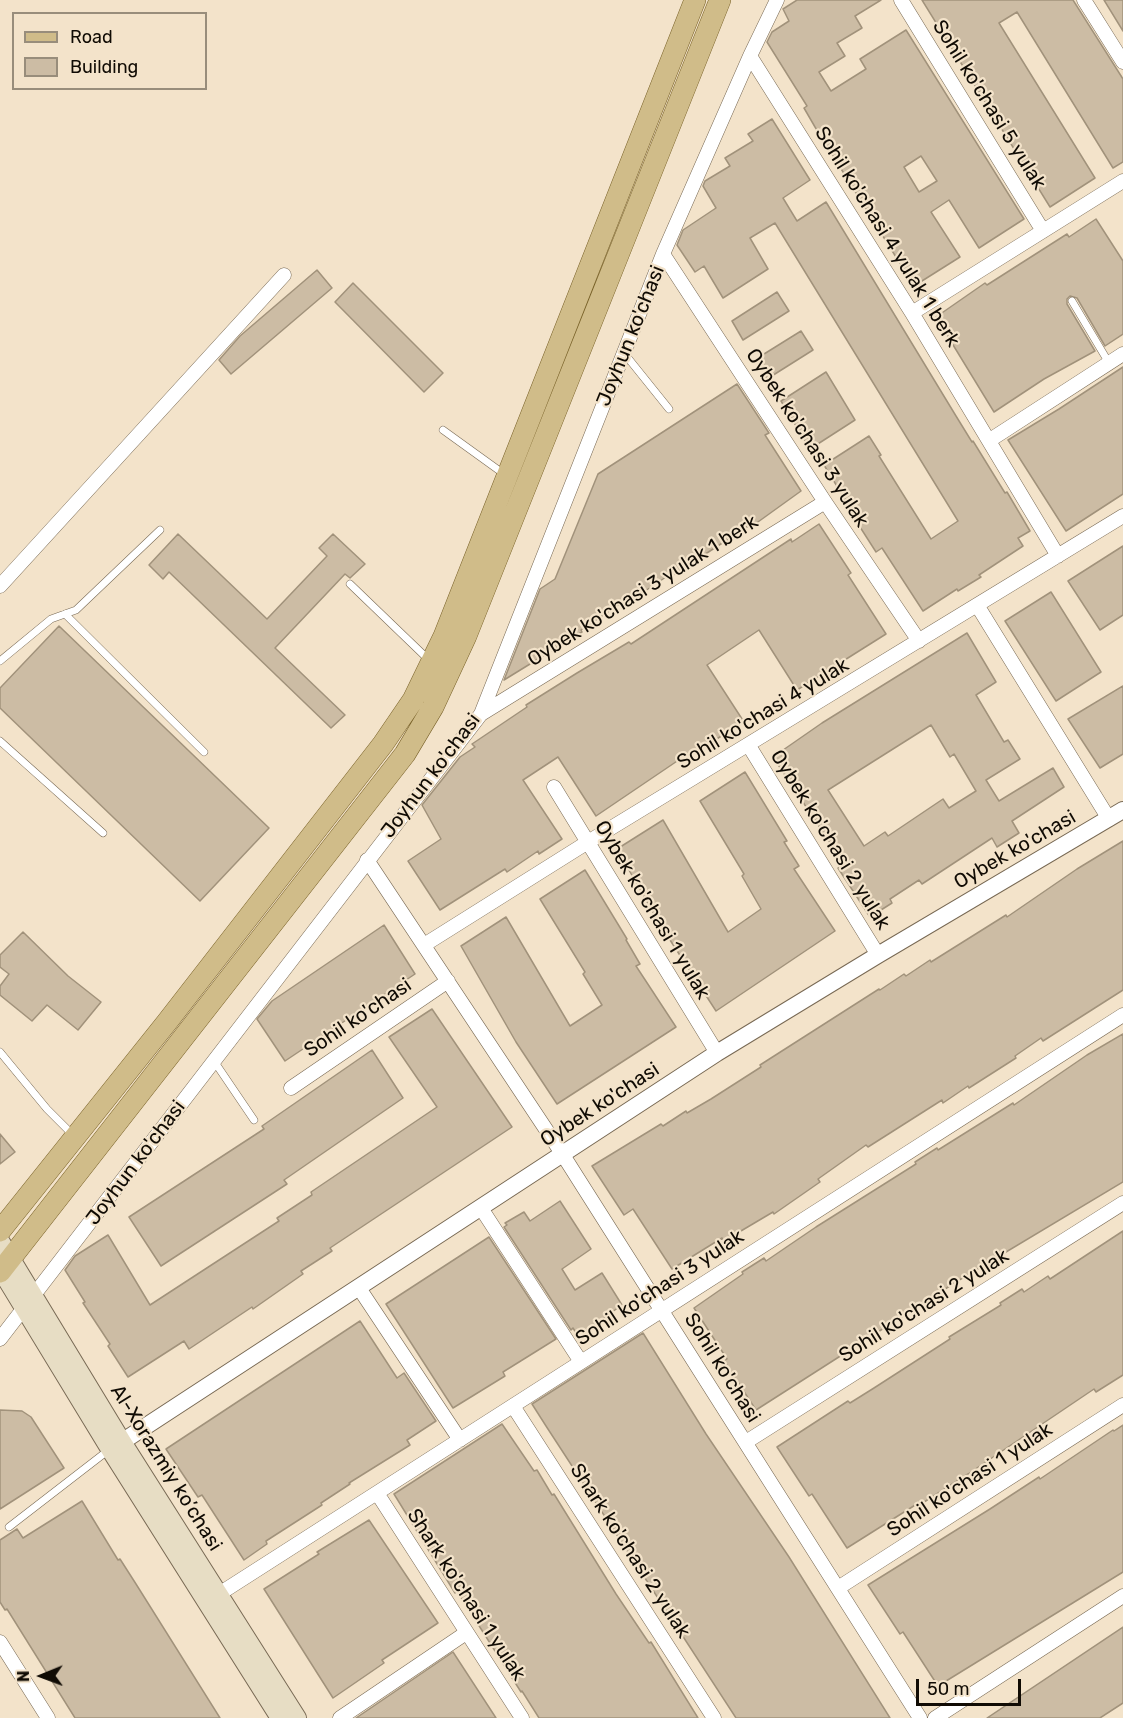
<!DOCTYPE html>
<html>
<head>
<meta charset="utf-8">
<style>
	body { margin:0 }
	#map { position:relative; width:1123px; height:1718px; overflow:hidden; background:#f3e3ca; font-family:Rubik,sans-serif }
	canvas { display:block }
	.legend { position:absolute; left:12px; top:12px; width:195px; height:78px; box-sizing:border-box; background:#f3e3ca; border:2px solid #988d7b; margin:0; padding:8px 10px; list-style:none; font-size:18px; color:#100b04 }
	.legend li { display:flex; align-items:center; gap:12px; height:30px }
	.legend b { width:30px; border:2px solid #988d7b }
	.north { position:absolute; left:12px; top:1646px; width:60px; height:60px; -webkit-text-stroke:4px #f3e3ca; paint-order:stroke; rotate:269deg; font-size:16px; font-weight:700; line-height:24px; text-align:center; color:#100b04 }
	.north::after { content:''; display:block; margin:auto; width:21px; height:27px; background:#100b04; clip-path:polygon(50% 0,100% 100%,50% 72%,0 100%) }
	.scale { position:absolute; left:916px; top:1679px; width:105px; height:27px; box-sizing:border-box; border:3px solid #100b04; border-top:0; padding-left:8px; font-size:18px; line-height:21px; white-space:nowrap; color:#100b04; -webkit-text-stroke:4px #f3e3ca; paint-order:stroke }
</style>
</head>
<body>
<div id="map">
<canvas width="1123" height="1718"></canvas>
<ul class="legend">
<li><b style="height:8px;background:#d0bc89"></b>Road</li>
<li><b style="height:16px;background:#ccbca4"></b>Building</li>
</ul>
<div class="north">N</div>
<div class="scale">50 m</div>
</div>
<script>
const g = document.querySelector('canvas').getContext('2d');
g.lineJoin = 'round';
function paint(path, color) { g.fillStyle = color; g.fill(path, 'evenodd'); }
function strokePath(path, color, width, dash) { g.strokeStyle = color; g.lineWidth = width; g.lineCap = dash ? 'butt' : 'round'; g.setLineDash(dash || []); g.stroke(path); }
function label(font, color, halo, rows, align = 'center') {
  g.font = font + ' Rubik,sans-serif'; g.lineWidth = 4.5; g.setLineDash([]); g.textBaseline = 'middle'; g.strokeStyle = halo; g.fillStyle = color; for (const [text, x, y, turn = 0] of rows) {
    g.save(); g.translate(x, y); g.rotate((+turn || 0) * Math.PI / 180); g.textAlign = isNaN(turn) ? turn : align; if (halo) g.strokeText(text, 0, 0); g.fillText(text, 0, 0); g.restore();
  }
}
const building = new Path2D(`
	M797,0h84l-26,16 7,12 -25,15 8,13 -26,16 12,19 35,-22 -6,-10 46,-29 118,189 -45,29 -30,-48 -18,12 29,45 -46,29 -99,-159 -11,-19 3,-2 -40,-64 5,-10 17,-11 -6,-12zM921,156l16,25 -18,11 -15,-25z
	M922,0h151l50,79v83l-10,6 -96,-156 -18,11 96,155 -45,29z
	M1104,0h19v31z
	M772,119l38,61 -27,18 14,23 29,-19 130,214 16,26 1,-1 32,52 2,-1 23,39 -12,7 5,8 -44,29 2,2 -23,14 -1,-2 -34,22 -41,-63 -6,4 -32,-50 2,-1 -22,-36 45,-29 12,19 -2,1 52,83 27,-18 -183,-298 -25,15 18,31 -45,29 -19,-32 -9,6 -18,-27 6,-15 33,-22 -13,-22 2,-5 25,-15 -5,-8 28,-17 -5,-7z
	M1096,219l27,42v73l-18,12 -28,-48 -7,-2 -3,3v5l28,47 -51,28 -50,33 -58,-95 49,-34 2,2 80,-51 2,3z
	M317,270l15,18 -101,86 -12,-14 21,-24z
	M353,283l90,90 -19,19 -89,-90z
	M777,292l12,19 -46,29 -11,-19z
	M801,331l12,19 -46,29 -11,-20z
	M1123,367v127l-57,37 -58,-91 51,-31z
	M826,372l29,48 -45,29 -29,-48z
	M737,384l32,49 -4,2 36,56 -50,36 -1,-2 -80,52 -1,-2 -27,18 -1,-3 -60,40 1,2 -78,48 36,-91 15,-10 43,-105z
	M819,524l32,49 -3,2 38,59 -89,56 -38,-60 -52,35 37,57 -50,31 -2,-2 -96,65 -38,-59 -35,23 39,59 -23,15 -1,-3 -31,21 -2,-3 -65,41 -32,-49 33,-22 -19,-34 38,-48 15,-10 -3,-3 55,-37 -1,-2 51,-32 52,-31 2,2 160,-105 1,3z
	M178,534l89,85 60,-63 -8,-8 14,-14 32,30 -15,14 -5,-4 -70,74 70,67 -14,13 -162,-156 -6,7 -14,-14z
	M1123,546v69l-23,15 -32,-49z
	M1051,592l50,80 -45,29 -51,-80z
	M59,626l210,202 -69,73 -200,-193v-20z
	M967,633l29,49 -20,13 28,47 4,-2 12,19 -34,21 13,21 54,-33 11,19 -52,34 7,12 -22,14 -5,-9 -70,46 -3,-4 -29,19 2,4 -22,14 -32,-49 6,-4 -71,-107 49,-34zM931,725l19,32 4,-3 22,37 -27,17 -6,-9 -55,37 -3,-4 -21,14 -36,-56z
	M1123,686v68l-23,14 -32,-49z
	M745,772l42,69 -3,1 15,24 -5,3 41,62 -119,80 -57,-88 -42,-74 46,-29 65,112 33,-23 -19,-33 2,-2 -44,-73z
	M1123,841v149l-80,51 -2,-3 -26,18 1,2 -47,30 -1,-2 -25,17 -1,-3 -74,47 -2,-2 -48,34 2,3 -46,32 -1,-2 -49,29 -2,-3 -50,31 -39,-60 -9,6 -32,-49 69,-42 2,2 23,-15 1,2 24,-14 50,-32 -1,-2 119,-76 1,1 24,-16 2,2 24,-16 1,2 75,-47 1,2 70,-48z
	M585,870l42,69 -1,1 14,24 -4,2 40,61 -119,77 -41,-62 -55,-96 45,-29 64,109 32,-21 -19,-31 2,-2 -45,-73z
	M384,925l31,49 -130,87 -28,-42 15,-18z
	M23,932l45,44 33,26 -23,28 -31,-25 -15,16 -32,-26v-9l9,-12 -9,-7v-12z
	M432,1009l80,118 -182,121 2,3 -31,20 2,3 -50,35 -1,-2 -63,42 -5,-8 -56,36 -20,-31 2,-2 -27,-41 2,-1 -20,-32 10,-14 33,-21 42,70 129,-84 -2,-3 35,-23 -1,-3 126,-85 -48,-70z
	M1123,1034v148l-167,100 -200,128 -32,-49 3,-2 -33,-51 49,-34 -1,-2 22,-14 2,3 50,-34 100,-63 -1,-2 22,-14 1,2 75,-47 1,2 73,-50z
	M372,1050l31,48 -119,82 3,4 -126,82 -32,-49 135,-88 -2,-3z
	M0,1134l15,18 -15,12z
	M560,1201l31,48 -29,20 13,21 27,-17 20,32 -44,31 -5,-8 -2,2 -67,-103 3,-2 -2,-2 19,-11 6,9z
	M1123,1231v144l-27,17 -2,-3 -126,85 -47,30 -1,-2 -73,46 -35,-54 -3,2 -32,-49 71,-46 2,2 24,-15 76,-49 -1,-2 52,-32 -1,-2 22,-14 2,3 24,-16 2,3z
	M489,1237l67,102 -53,33 2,4 -52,32 -67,-104z
	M360,1321l37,57 7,-5 32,48 -29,19 3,5 -61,38 1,1 -29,19 1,2 -56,36 1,3 -23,16 -42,-65 -4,2 -32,-48z
	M643,1333l63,101 83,123 101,161h-154l-190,-292 -14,-22z
	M0,1410l22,1 9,6 33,51 -64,41z
	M502,1424l32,47 3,-1 15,25 2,-1 62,100 33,49 2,-1 47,76h-159l-17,-27 -1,1 -64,-101 -2,2 -61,-99z
	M1123,1425v147l-185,114 -35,-54 -3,2 -32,-49 122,-76 49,-32 1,2 73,-49 1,1z
	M82,1501l36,59 2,-1 16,25 84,134h-145l-68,-109 -2,1 -5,-8v-62l17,-11 6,9z
	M369,1520l69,103 -56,37 2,3 -51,35 -69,-109 55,-35 -2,-2z
	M1123,1627v76l-23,15h-113z
	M453,1652l43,66h-140z`);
paint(building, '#ccbca4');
strokePath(building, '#a1927b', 1.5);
const service = new Path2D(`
	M1072,301l37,62
	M624,353l45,56
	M443,430l61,44
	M350,584l80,77
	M65,614l139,138
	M0,661l51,-42 25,-9 84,-80
	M0,741l103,92
	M0,1052l47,57 26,26
	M214,1061l40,59
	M9,1527l101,-78`);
const minor = new Path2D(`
	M901,0l142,231
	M1084,0l39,62
	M750,56l162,257 146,243
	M663,254l162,248 94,139
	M912,313l211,-132
	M990,440l133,-86
	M0,586l284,-311
	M977,605l132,214
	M481,714l344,-212
	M749,746l129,209
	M554,787l163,266
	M367,860l196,295 357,563
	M424,945l164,-103 535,-326
	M291,1088l157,-107
	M481,1208l100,154
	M359,1288l101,152
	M0,1339l481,-625 182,-460 87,-198 27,-56
	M513,1406l201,312
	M746,1442l377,-239
	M377,1493l145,225
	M838,1588l285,-183
	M219,1594l904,-579
	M0,1642l48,76
	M340,1718l126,-85
	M935,1718l188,-122`);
const tertiary = new Path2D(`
	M111,1449l606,-396 161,-98 245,-145`);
const secondary = new Path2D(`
	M0,1241l122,201 175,276
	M0,1260l1,10 109,179 170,269`);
const primary = new Path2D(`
	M0,1231l167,-209 216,-278 30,-44 31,-64 251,-636
	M0,1272l405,-518 28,-47 33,-71 254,-636`);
strokePath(service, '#786954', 8);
strokePath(minor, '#786954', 15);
strokePath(tertiary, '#786954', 18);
strokePath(secondary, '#786954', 20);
strokePath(primary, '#786128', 22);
strokePath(service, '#fff', 7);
strokePath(minor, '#fff', 14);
strokePath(tertiary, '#fff', 16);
strokePath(secondary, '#e7ddc4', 18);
strokePath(primary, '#d0bc89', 21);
label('20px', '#100b04', '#f3e3ca', [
	["Sohil ko'chasi 5 yulak",989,105,58],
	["Sohil ko'chasi 4 yulak 1 berk",887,237,58],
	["Joyhun ko'chasi",631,336,-68],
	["Oybek ko'chasi 3 yulak",807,438,57],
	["Oybek ko'chasi 3 yulak 1 berk",643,591,-32],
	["Sohil ko'chasi 4 yulak",763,714,-31],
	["Joyhun ko'chasi",431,776,-53],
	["Oybek ko'chasi 2 yulak",830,840,58],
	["Oybek ko'chasi",1015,850,-30],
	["Oybek ko'chasi 1 yulak",652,910,59],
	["Sohil ko'chasi",358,1018,-34],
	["Oybek ko'chasi",600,1105,-33],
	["Joyhun ko'chasi",136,1163,-53],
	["Sohil ko'chasi 3 yulak",660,1288,-33],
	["Sohil ko'chasi 2 yulak",924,1306,-32],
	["Sohil ko'chasi",722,1368,58],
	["Al-Xorazmiy ko’chasi",166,1468,58],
	["Sohil ko'chasi 1 yulak",970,1480,-33],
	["Shark ko'chasi 2 yulak",630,1551,57],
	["Shark ko'chasi 1 yulak",466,1595,57]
]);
</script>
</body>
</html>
